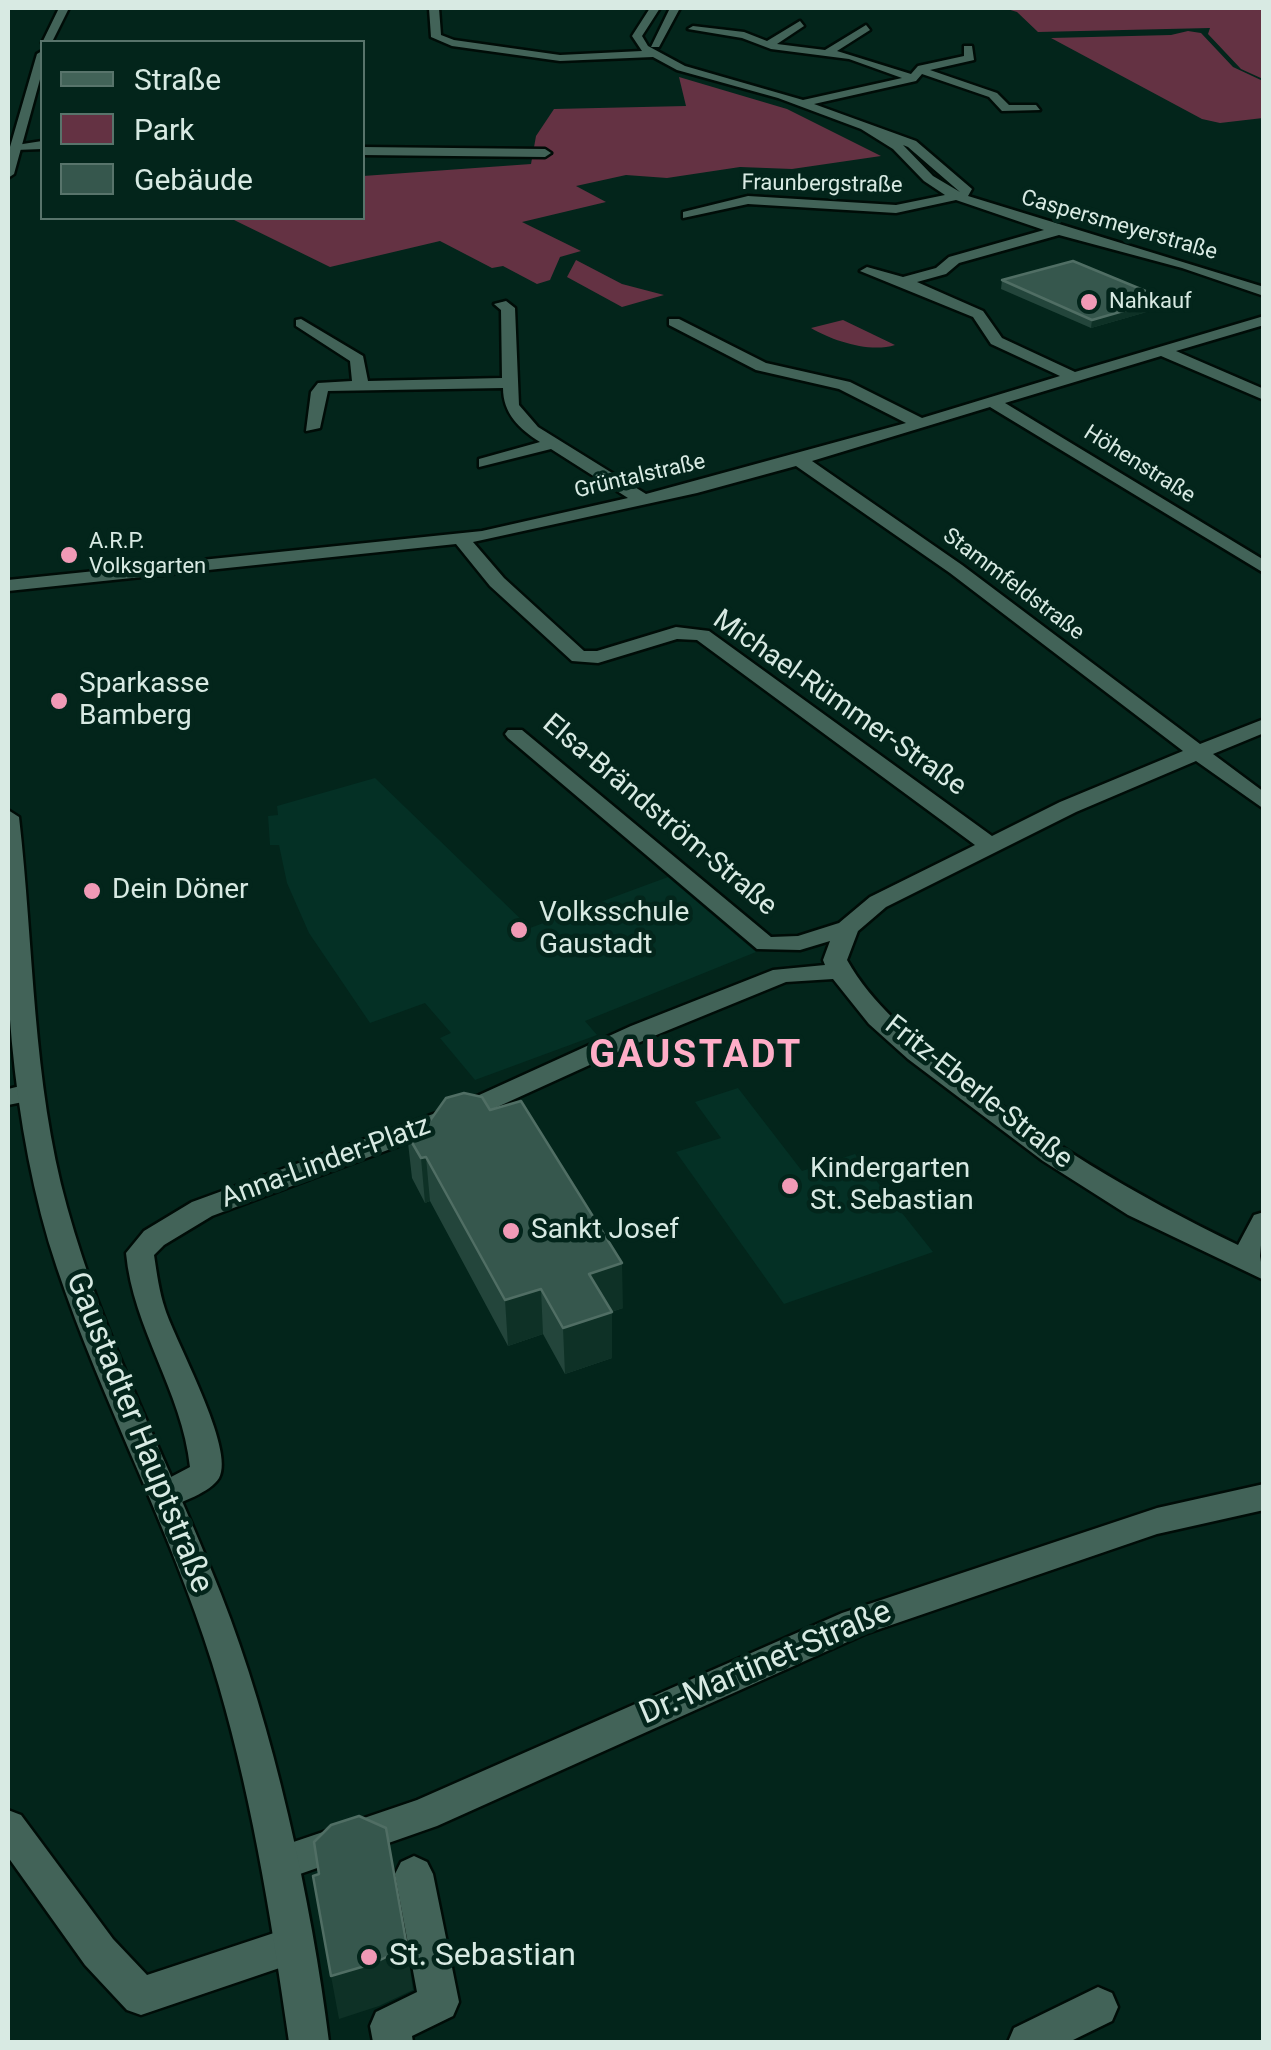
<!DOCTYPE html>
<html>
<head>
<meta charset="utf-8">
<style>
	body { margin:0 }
	#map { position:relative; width:1271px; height:2050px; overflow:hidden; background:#03251b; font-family:Roboto,sans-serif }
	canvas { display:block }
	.frame { position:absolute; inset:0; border:10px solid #d8eae3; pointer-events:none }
	.legend { position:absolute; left:40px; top:40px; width:325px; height:180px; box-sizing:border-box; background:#03251b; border:2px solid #58746b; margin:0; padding:12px 18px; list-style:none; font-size:30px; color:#d8eae3 }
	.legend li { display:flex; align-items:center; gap:20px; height:50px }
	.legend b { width:50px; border:2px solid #58746b }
</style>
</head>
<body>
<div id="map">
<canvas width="1271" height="2050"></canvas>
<div class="frame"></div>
<ul class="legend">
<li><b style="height:12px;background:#426358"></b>Straße</li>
<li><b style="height:28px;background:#643243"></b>Park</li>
<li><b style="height:28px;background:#36574d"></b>Gebäude</li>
</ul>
</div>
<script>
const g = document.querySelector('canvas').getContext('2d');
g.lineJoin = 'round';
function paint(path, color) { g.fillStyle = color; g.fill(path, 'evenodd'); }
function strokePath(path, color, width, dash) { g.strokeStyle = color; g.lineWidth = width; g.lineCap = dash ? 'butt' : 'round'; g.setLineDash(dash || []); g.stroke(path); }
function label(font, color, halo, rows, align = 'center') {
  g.font = font + ' Roboto,sans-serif'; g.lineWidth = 9; g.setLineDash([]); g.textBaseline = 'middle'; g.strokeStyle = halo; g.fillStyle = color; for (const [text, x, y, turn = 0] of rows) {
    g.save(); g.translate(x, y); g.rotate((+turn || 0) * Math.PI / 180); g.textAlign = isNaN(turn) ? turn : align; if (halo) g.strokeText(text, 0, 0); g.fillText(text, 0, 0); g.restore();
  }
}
paint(new Path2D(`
	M375,778l155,150 138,-51 88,75 -171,69 12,14 -122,45 -35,-42 11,-5 -26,-30 -55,20 -61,-90 -22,-50 -8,-38h-9l-2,-29 10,-1 -1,-9z
	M738,1088l64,83 53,-17 78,98 -149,52 -108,-152 45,-14 -26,-36z`), '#043025');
paint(new Path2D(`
	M1004,8h259v71l-22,-10 -33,-35 2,-6 -172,4 -21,-20z
	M1188,31l13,2 32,34 30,14v37l-43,5 -18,-4 -151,-81 120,-3z
	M679,77l108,32 94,47 -89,13 -52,-2 -73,11 -41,-3 -50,11 30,16 -84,20 59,29 -21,6 -10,23 -13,4 -34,-18 -11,2 -52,-27 -110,26 -98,-48 130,-1 1,-42 168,-12 5,-28 18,-27 132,-3z
	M576,260l46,24 42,11 -42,12 -55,-30z
	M843,320l52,25c-25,8 -62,-4 -84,-17z`), '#643243');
const street = new Path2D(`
	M429,8h10l2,27 13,5 106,15 82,-4 -10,-15 18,-28h10l-18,28 6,10 37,20 118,34 99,-22 -53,-19 -78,-10 -29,-11 -54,-9 5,-3 51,6 23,9 33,-20 4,5 -27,18 48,6 41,-25 4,5 -33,21 74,23 7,-8 46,-10v-10h8l2,14 -44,10 67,23 12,12h27l4,5 -38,1 -13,-14 -67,-23 -6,7 -102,23 102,37 56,48 -4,7 296,91v9l-82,-28 -123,-33 -100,28 -13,11 -29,8 66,29 19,27 73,34 189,-56v9l-88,26 88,38v11l-103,-44 -156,47 259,157v13l-274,-166 -178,54 150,104 238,179 64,-25v14l-51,21 51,38v17l-68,-48 -120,51 -190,95 -28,24 -11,29c25,45 66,77 106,109 88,70 183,127 285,176l16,-30 10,-3 -4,44 4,24 -136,-65 -85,-54 -135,-102 -39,-35 -36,-45 -47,3 -137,56 -176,80 -261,98 -48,29 -10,10c3,19 5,36 11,54 10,32 71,141 54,169 -8,14 -39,25 -54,30l-11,-4 -5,-9 5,-9 36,-19c-8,-76 -57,-138 -64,-214l18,-22 48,-29 263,-96 176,-80 142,-56 52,-5 -2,-5 7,-19 -30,9 -43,-1 -249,-211 -3,-4 3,-4h14l249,207 27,-1 41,-13 31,-26 105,-52 -278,-205 -20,-1 -79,24 -26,-2 -82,-75 -34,-42 -448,47v-11l474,-49 146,-33 -77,-49 -72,18v-8l61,-17c-21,-13 -37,-29 -37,-54l-175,3 -8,37 -14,3 5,-39 7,-9 34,-2 -2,-20 -54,-35v-6l5,-1 62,37 5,25 134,-3 -1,-68 -7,-6 12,-3 9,7 4,97 19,22 108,67 260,-71 -67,-34 -83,-19 -87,-45v-6h10l87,44 84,19 72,36 138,-42 -69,-32 -18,-27 -113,-46 7,-4 36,10 33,-9 13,-11 95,-27 -88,-30 -60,13 -148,-9 -65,14v-6l65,-16 148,9 49,-10 -21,-14 -31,-32 -32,-20 -83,-31 -101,-28 -24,-13 -93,4 -108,-15 -21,-9zM903,145l5,2 52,45 -27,-16zM796,466l154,107 233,178 -123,51 -68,34 -283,-205 -33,-4 -79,24h-13l-80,-73 -31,-36 224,-49z
	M670,8h10l-21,39h-8z
	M42,141v8l-26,1 -6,-4z
	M362,147l183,2 6,4 -6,4 -183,-2z
	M29,1084l13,9 -4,6 -30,6v-16z
	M1264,1484v26l-107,24 -292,100 -428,192 -157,55 -13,-6 -6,-12 6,-12 150,-51 425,-187 315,-105z
	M8,1810l13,5 92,124 34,36 148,-49 14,6 5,13 -5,13 -168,57 -14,-5 -42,-45 -77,-108z
	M414,1856l13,6 6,12 26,128 -6,14 -41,20 1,6h-40l-3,-16 6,-14 41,-20 -22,-118 6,-12z
	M1098,1987l14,6 6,14 -6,14 -43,21h-61l6,-14z`);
const secondary = new Path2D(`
	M59,8h10l-17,34 -10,1z
	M42,51v21l-28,102 -6,4v-24l29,-100z
	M8,810l11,7c15,130 13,264 48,390 37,134 103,258 154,387 52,132 91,308 108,448h-40c-18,-126 -39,-257 -77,-379 -42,-135 -110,-261 -155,-395 -47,-140 -57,-311 -49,-458z`);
strokePath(street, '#000c07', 5);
strokePath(secondary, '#000c07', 5);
paint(street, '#426358');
paint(secondary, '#426358');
paint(new Path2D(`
	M1002,280l163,19 -1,8 -73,21 -90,-39z
	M407,1134l216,174 -12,4 1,46 -47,16 -22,-40 -35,12 -78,-145 -5,2 -13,-25z`), '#23453b');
paint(new Path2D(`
	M1165,299l-1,8 -73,21 1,-8z
	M426,1157l4,44 -5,2 -4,-45z
	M622,1263l1,45 -34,11v-45z
	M541,1289l2,45 -35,12 -3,-46z
	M612,1312v46l-47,16 -2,-46z
	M407,1947l6,43 -34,16 -40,13 -8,-43z`), '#0e3126');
const building = new Path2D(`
	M1073,261l92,38 -73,21 -90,-40z
	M464,1093l18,4 8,13 31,-9 101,162 -33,11 23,38 -49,16 -22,-39 -36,11 -79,-143 -5,1 -14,-24 17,-5 22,-31z
	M359,1816l27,12 21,119 -35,17 -41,12 -18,-100 6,-2 -5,-32 17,-17z`);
paint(building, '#36574d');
strokePath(building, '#506e64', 2.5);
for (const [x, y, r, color] of [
	[1089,302,10,"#f09ab6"],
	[69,555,10,"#f09ab6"],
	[59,701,10,"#f09ab6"],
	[92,891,10,"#f09ab6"],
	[519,930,10,"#f09ab6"],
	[790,1186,10,"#f09ab6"],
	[511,1231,10,"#f09ab6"],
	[369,1957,10,"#f09ab6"]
]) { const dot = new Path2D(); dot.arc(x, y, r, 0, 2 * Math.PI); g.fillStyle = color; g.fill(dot); strokePath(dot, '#03251b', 4); }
label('22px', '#d8eae3', '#03251b', [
	["Fraunbergstraße",822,185,1],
	["Caspersmeyerstraße",1119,226,16],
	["Höhenstraße",1139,465,32],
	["Grüntalstraße",640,477,-13],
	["Stammfeldstraße",1013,585,37]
]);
label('22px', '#d8eae3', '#03251b', [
	["Nahkauf",1109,302],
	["A.R.P.",89,542],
	["Volksgarten",89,567]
], 'left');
label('28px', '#d8eae3', '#03251b', [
	["Sparkasse",79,685],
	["Bamberg",79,717],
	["Dein Döner",112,891],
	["Volksschule",539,914],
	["Gaustadt",539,946],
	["Kindergarten",810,1170],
	["St. Sebastian",810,1202],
	["Sankt Josef",531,1231]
], 'left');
label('28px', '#d8eae3', '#03251b', [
	["Michael-Rümmer-Straße",839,704,35],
	["Elsa-Brändström-Straße",659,816,40],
	["Fritz-Eberle-Straße",978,1093,38],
	["Anna-Linder-Platz",326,1163,-20]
]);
label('32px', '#d8eae3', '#03251b', [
	["Gaustadter Hauptstraße",138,1433,68],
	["Dr.-Martinet-Straße",766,1664,-23]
]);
label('32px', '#d8eae3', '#03251b', [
	["St. Sebastian",389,1957]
], 'left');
g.letterSpacing = '2.5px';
label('bold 38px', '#feadc7', '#03251b', [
	["GAUSTADT",696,1057]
]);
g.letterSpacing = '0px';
</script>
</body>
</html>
